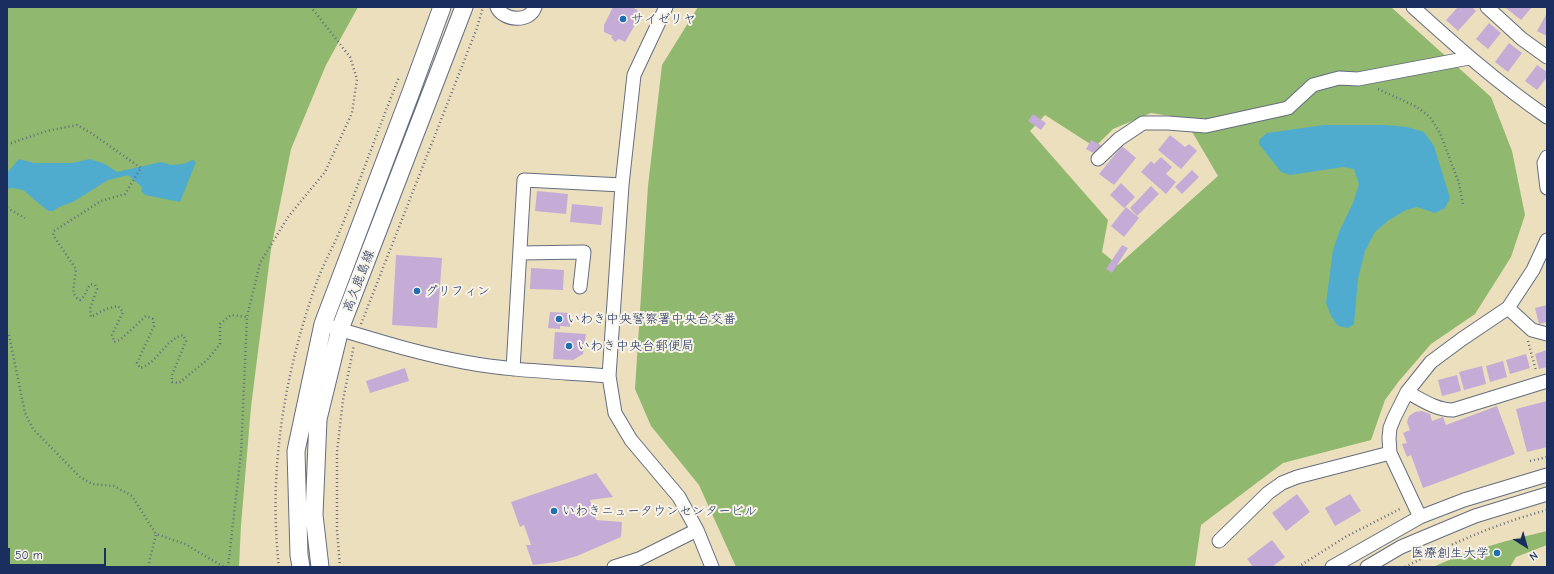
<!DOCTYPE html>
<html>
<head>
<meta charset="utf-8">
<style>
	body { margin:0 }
	#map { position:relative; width:1554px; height:574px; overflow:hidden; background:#ecdfbd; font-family:"Comic Neue",sans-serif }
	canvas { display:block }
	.frame { position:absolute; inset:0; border:8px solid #1b2f5e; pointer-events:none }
	.north { position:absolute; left:1506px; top:526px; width:40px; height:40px; -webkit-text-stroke:3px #f7f3e8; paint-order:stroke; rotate:143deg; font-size:11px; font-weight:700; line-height:16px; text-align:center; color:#1b2f5e }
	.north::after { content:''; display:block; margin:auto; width:14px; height:18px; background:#1b2f5e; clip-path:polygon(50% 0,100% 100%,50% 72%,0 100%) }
	.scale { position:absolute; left:8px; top:548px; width:98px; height:18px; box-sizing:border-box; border:2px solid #1b2f5e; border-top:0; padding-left:5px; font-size:12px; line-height:14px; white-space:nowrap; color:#1b2f5e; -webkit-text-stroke:3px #f7f3e8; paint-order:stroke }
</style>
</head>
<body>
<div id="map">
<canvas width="1554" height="574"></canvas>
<div class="frame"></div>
<div class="north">N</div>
<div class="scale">50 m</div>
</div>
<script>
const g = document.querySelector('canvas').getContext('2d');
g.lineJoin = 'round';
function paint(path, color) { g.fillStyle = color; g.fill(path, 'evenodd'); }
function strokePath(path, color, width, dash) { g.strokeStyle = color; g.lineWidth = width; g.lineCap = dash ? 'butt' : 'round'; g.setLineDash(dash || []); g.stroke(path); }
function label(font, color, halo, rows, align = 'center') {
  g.font = font + ' "Comic Neue","Klee One",sans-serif'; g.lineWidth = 4; g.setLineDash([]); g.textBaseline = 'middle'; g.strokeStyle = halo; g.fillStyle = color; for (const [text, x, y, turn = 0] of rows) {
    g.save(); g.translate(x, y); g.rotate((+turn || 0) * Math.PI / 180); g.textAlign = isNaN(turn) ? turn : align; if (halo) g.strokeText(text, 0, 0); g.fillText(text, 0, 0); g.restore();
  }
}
paint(new Path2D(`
	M7,7h351l-32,58 -35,84 -20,100 -20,158 -10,118 -2,42h-232z
	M698,7h693l100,90 21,54 13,64 -14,42 -36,57 -44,30 -32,37 -14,19 -14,40 -88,23 -82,62 -6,42h-459l-37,-82 -48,-59 -16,-37 13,-203 14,-121zM1151,113l33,5 34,58 -100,89 -16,-13 6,-32 -78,-89 15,-16 50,32 18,-18z
	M1547,531v14l-31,12 -6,10h-77c36,-17 76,-27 114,-36z`), '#90b86f');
paint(new Path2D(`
	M1324,125h60l23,2 17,5 10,14 16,52 -5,10 -10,5 -18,-6 -11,3 -17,10 -14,12 -10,19 -7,28 -4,45 -6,4 -10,-2 -7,-10 -5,-13 7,-53 6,-18 14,-29 6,-19 -5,-15 -11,-2 -53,8 -9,-3 -22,-28v-4l8,-7z
	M19,159l15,4h38l18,-4 15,5 12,8 44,-10 10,3 12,-1 10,-4 3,2 -16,40 -35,-7 -4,-4 1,-4 -14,-12 -20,5 -35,22 -14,5 -6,4h-5l-25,-21 -10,-2 -6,1v-16z`), '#50acce');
paint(new Path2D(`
	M613,7h19l10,6 -17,29 -6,-3 -4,3 -4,-5 2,-1 -9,-4v-7z
	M1458,7h14l4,4 -18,20 -12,-11z
	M1507,7h25l-11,13 -15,-12z
	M1547,13v23l-10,-5z
	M1489,23l12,10 -13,16 -12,-10z
	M1509,43l13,10 -14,19 -13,-10z
	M1537,65l10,7v5l-10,13 -12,-9z
	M1033,114l13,9 -5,7 -13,-9z
	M1170,135l15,12 4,-3 8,7 -16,18 -23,-19z
	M1091,140l10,5 -6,9 -9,-5z
	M1122,146l14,12 -22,27 -15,-11z
	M1161,157l11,10 -6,7 10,8 -10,12 -25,-22 10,-11 3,3z
	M1192,170l7,7 -17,17 -7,-7z
	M1121,183l14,14 -11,11 -14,-13z
	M1151,186l8,8 -22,22 -7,-8z
	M537,191l31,3 -2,20 -31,-3z
	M572,204l31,3 -2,18 -31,-3z
	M1126,207l13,11 -15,19 -13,-11z
	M1122,245l6,3 -16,25 -6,-4z
	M396,255l46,3 -5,70 -45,-3z
	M531,268l33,2 -1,20 -33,-1z
	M1547,305v17l-8,2 -4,-16z
	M550,312l20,1v14l-10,-1v3l-12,-1z
	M555,332l31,2 -3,20 -10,6 -20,-1z
	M1547,350v17l-8,2 -4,-15z
	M1526,354l4,14 -20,6 -4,-14z
	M1503,361l4,16 -17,5 -4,-16z
	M1482,366l4,18 -22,6 -5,-18z
	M405,368l4,13 -39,12 -4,-12z
	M1457,375l4,16 -19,5 -4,-16z
	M1547,401v46l-20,5 -11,-43z
	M1497,406l18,48 -92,34 -12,-33 -4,2 -5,-13 5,-1 -4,-10 7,-3 -3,-8 2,-6 6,-4 7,-1 8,3 2,7 11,-4 3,8z
	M596,473l17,24 -23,3 6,20 26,2 -1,15 -44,19 -21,6 -23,3 -7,-20h5l-7,-20 -4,2 -9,-25z
	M1297,494l13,18 -24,19 -14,-18z
	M1350,494l11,17 -26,15 -10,-18z
	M1272,540l13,17 -13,10h-19l-6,-8z`), '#c4acd6');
const minor = new Path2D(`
	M497,7c6,14 33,16 38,0
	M666,7l-32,68 -12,110 -13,191 6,37 16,27 48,57 18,33 15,37
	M1413,7c43,39 86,77 134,110
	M1487,7l35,32 25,18
	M1547,157l-3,6 3,25
	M1098,159l21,-20 24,-16h25l38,3 82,-18 25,-23 26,-7 19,1 111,-21
	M520,253l64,-1 -4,35
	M1508,308l24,22 15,4
	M332,327c44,13 87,27 132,35 48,9 97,10 145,14
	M513,369l11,-189 98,5
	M1407,392c15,8 29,18 46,18l94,-29
	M1420,517l-30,-64 -1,-15 1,-10 4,-10 13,-26 24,-30 31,-23 46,-31 25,-38 14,-30
	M1219,541l49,-48 14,-10 15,-6 93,-24
	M614,567l25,-8 58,-29
	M1332,567l88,-50 44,-17 83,-25
	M1367,567l34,-20 74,-31 72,-22`);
const major = new Path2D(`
	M301,567l-2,-12 -3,-104 27,-127 88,-232 31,-85
	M320,567l-6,-52 4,-96 22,-90 124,-322`);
strokePath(minor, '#646d7f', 15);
strokePath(major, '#646d7f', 19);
strokePath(new Path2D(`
	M1378,89l39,18 13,10 10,16 19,50 4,22
	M7,142l4,1 36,-12 30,-6 14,8 50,35 -16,26 -24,7 -47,30 -1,4 23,34 -3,23 4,6 3,2c6,-4 6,-11 11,-16l4,1 2,4 -7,20 1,8 15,-8 12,-3 5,6 -11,23 2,7 6,-2 26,-24 7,3 1,7 -17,37 3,5c18,-5 25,-29 43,-33l3,6 -14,34v7l7,1 28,-23 13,-16v-20l11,-9 16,2
	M7,208l18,10
	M361,324l116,-296 6,-21
	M9,335l16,78 8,16 47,48 12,7 22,2 18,10 24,38
	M1528,341l8,30
	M1530,461l17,-4
	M148,567l8,-33 29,10 39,23
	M228,567l13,-114 6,-136 13,-54 28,-46 37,-45 27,-59 5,-34 -7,-22 -39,-50
	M279,567c-11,-95 5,-192 37,-283 7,-20 19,-40 27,-61 19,-48 37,-98 56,-146
	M340,567l-3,-37v-78l6,-52 11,-55
	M1298,567l49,-31 55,-28
	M1405,567c46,-23 93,-44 142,-57`), '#646d7f', 2.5, [1, 3]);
strokePath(minor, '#fff', 13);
strokePath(major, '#fff', 17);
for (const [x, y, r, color] of [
	[623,19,4,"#1f6fb2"],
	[417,291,4,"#1f6fb2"],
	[559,319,4,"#1f6fb2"],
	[569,346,4,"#1f6fb2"],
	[554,511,4,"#1f6fb2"],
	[1497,553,4,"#1f6fb2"]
]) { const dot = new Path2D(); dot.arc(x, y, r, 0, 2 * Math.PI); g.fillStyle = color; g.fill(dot); strokePath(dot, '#f7f3e8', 1.5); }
label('13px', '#1b2f5e', '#f7f3e8', [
	["サイゼリヤ",631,19],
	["グリフィン",425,291],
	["いわき中央警察署中央台交番",567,319],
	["いわき中央台郵便局",577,346],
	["いわきニュータウンセンタービル",562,511],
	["医療創生大学",1489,553,"right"]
], 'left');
label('13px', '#1b2f5e', '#f7f3e8', [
	["高久鹿島線",359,281,-69]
]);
</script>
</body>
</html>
